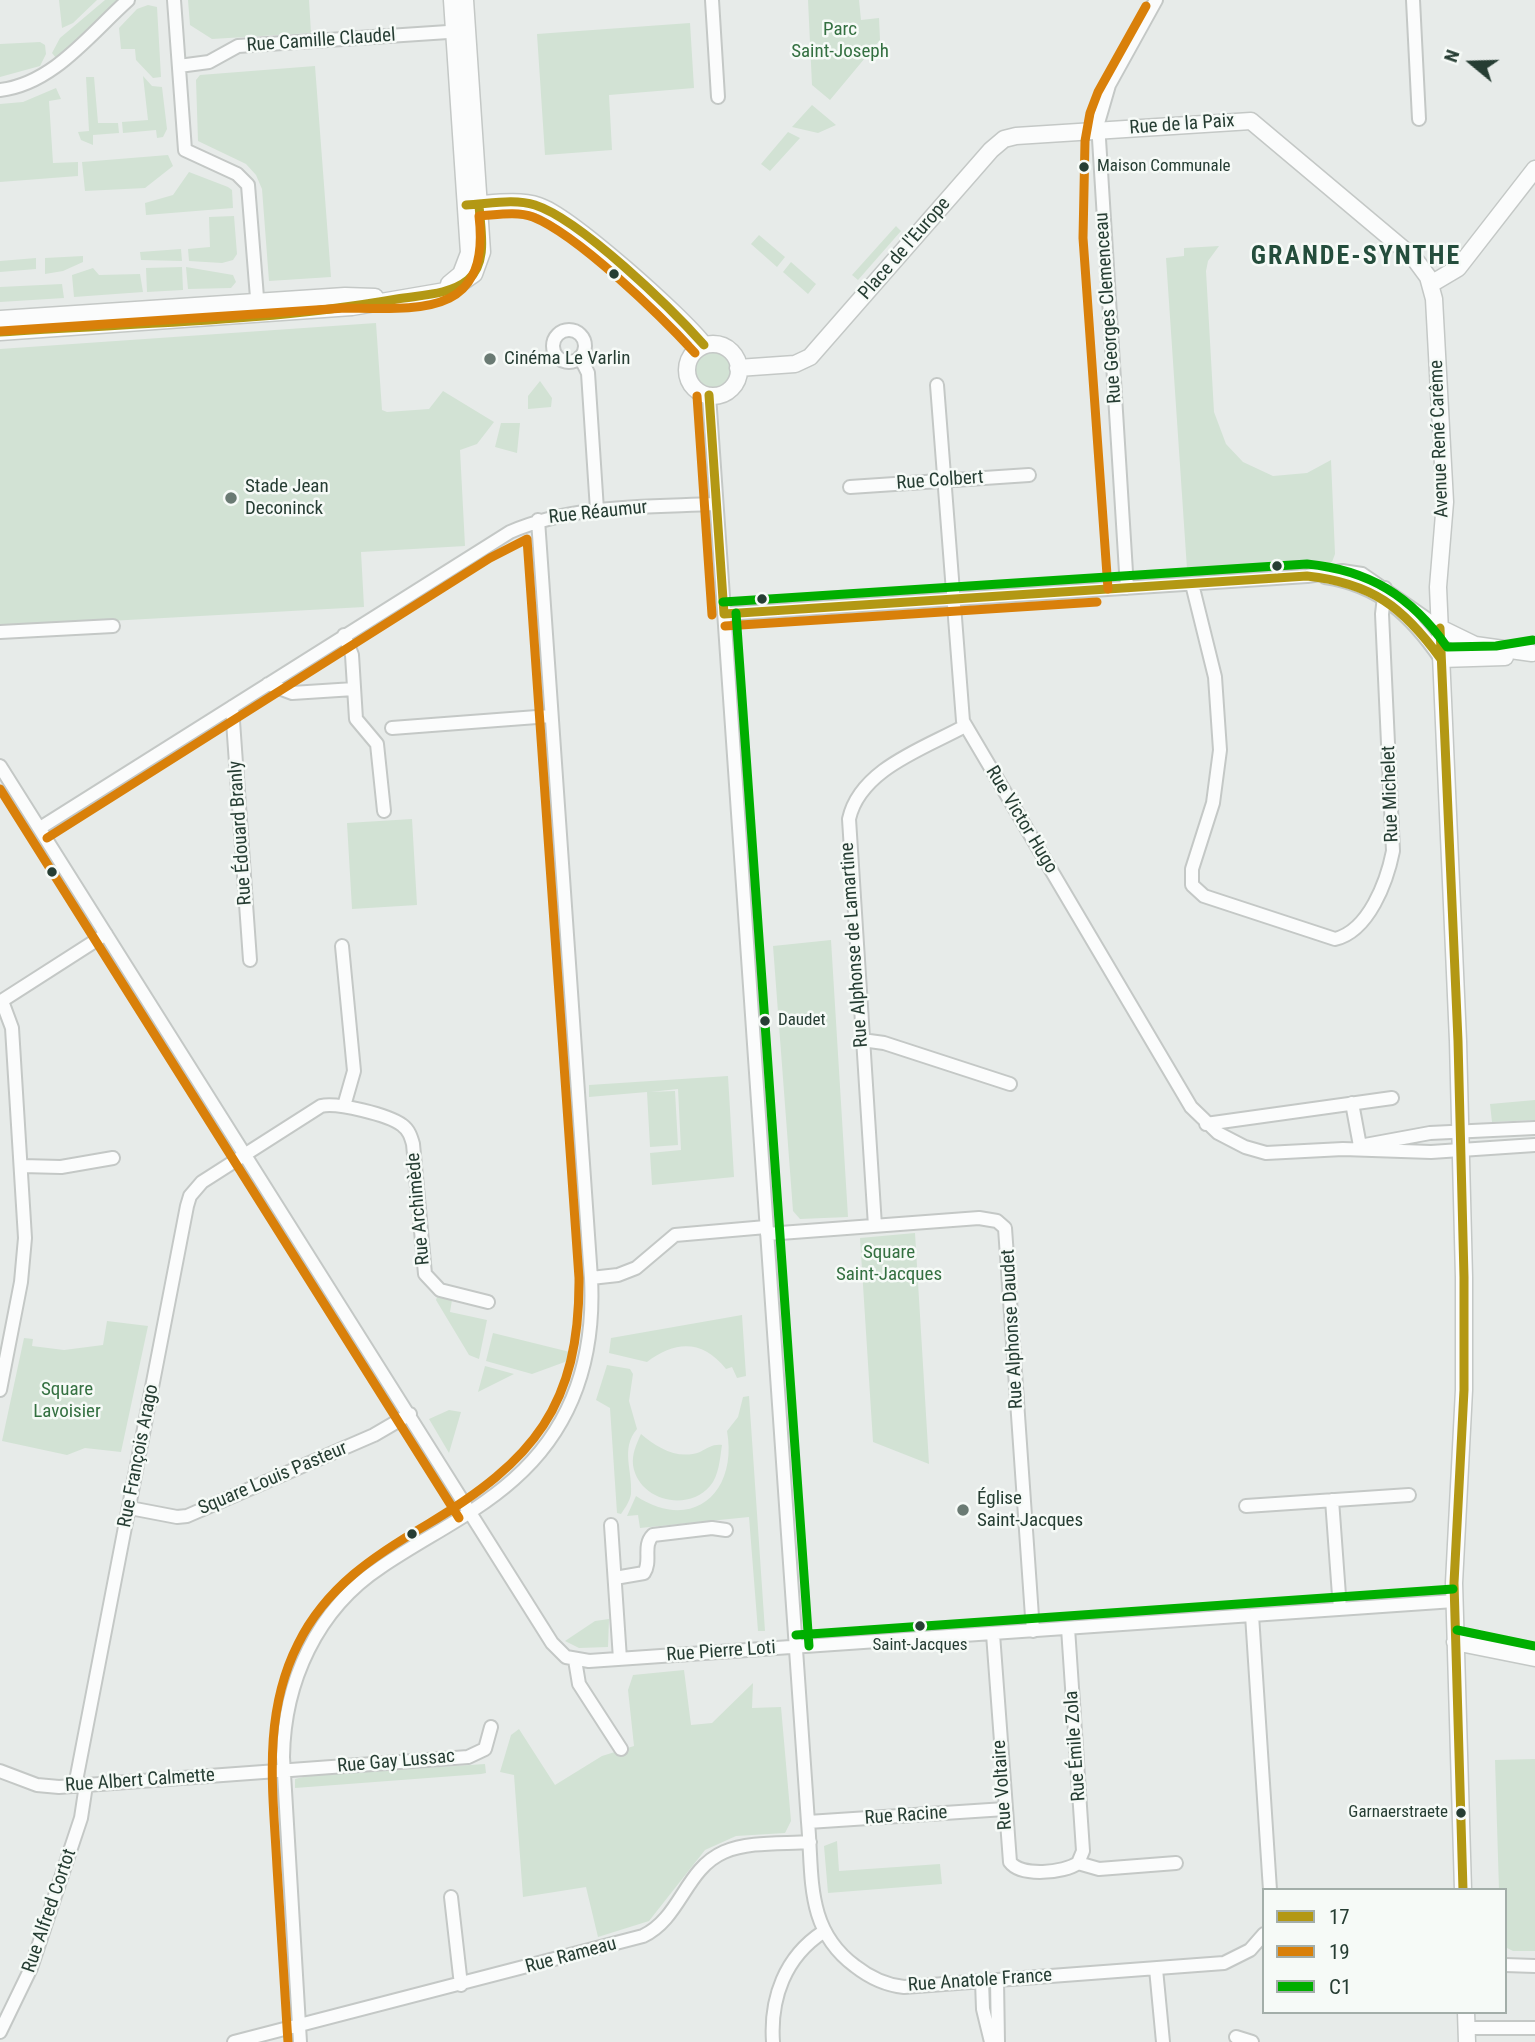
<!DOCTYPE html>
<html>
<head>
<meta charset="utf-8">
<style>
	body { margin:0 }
	#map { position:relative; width:1535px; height:2042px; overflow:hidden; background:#e7ebe9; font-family:"Roboto Condensed",sans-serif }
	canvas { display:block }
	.legend { position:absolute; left:1262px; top:1888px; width:245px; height:126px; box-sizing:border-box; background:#f6faf7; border:2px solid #a3aea9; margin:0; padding:9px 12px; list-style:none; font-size:21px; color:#263d33 }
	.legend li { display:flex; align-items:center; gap:14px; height:35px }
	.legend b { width:35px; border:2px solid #a3aea9 }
	.north { position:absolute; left:1437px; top:28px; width:70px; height:70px; -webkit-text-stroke:5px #f6faf7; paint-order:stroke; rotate:289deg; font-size:19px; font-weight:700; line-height:28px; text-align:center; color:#263d33 }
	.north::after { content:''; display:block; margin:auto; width:24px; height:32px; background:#263d33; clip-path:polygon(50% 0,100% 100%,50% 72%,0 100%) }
</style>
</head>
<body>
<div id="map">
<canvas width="1535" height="2042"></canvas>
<ul class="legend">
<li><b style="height:9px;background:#b39814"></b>17</li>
<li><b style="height:9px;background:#d9800a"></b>19</li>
<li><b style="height:9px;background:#00ae00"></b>C1</li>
</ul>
<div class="north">N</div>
</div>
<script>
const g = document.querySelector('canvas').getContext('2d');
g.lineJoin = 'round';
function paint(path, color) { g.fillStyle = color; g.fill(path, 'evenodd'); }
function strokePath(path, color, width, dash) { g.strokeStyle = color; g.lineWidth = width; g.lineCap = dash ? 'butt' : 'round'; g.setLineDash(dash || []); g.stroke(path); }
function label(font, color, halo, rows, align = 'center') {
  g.font = font + ' "Roboto Condensed",sans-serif'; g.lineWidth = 5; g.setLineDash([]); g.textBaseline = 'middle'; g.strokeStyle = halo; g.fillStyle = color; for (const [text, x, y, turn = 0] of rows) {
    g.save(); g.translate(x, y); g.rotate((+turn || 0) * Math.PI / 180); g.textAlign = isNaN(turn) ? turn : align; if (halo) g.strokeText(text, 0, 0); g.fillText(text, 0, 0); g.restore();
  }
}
paint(new Path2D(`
	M59,0h38l-24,23 -11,5z
	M105,0h14l-63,58 -4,-5 8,-15z
	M188,0h121l2,33 -99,6 -22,-14z
	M808,0h51l2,20 18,-2 1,22 -50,60 -18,-15z
	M148,5l9,2 4,70 -8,1 -17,-18 -1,-11h-14l-2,-21 18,-19z
	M690,23l4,65 -85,7 3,55 -67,5 -8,-121z
	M40,42l5,3 1,9 -6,12 -40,11v-33z
	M315,66l16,211 -62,4 -7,-92 -6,-14 -10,-11 -48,-23 -2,-61 4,-5z
	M143,76l9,10 10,1 5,42 -4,8 -6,1 -1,-8 -33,3 -1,-11 26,-2z
	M86,77h8l4,46h20l1,10 -26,2v10l-12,-5 -3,-8 11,-1z
	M56,88l5,11 -12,2 4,62 25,-1v14l-78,6v-78l23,-2z
	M812,105l24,20 -18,8 -26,-6z
	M788,132l12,6 -30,33 -9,-7z
	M168,155l5,11 -28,22 -60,3 -3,-29z
	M189,172l39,15 4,3 1,18 -87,7 -1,-12 28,-8z
	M234,216l3,38 -4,6 -11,3 -33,-2 -1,-12 22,-2 -1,-30z
	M896,226l5,5 -43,49 -6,-5z
	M759,235l26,22 -8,10 -26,-23z
	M1219,246l-11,15 -2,10 8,141 12,32 17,18 30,14 34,-3 24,-13 4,94 -3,8 -145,7 -21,-311 18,-2v-8z
	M181,249l1,12 -41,-1 -1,-8z
	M83,256v6l-20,9 -18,3v-16z
	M36,258v11l-36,3v-11z
	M791,262l25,22 -8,10 -25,-22z
	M182,267l1,23 -36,2 -1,-24z
	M186,267l47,8 3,7 -5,6 -43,1z
	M93,268l6,7 41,-1 3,18 -69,5 -2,-22z
	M62,284l2,14 -64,4v-15z
	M376,323l6,87 5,2 42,-3 14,-18 51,31 -17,22 -17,6 5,96 -104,6 3,55 -364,20v-278z
	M694 370a19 19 0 1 1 38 0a19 19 0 1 1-38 0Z
	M540,381l12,17 -1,9 -23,2v-13z
	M501,423h19l-3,30 -22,-6z
	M412,819l5,86 -65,4 -5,-86z
	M831,940l17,277 -48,2 -7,-8 -20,-265z
	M728,1076l6,101 -82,8 -2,-32 31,-3 -3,-61 -28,3 25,-1 3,54 -28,2 -3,-55 -58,5v-12z
	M1535,1100v20l-43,2 -2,-18z
	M915,1233l14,231 -56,-22 -13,-204z
	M437,1297l15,3 -2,12 37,8 -8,39 -10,-4 -33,-55z
	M742,1315l4,61 -9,2 -5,-11 -6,2c-23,-29 -50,-29 -79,-7l-38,-9 2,-15z
	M107,1321l41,5 -27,126 -36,-4 -18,7 -65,-14 22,-103 9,1 -1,7 32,4 39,-5z
	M493,1333l81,20 -1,6 -41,15 -46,-13z
	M607,1365l23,4 3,5 -4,27 8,28c-17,20 -4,42 -6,65 -1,7 -6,14 -10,20l-4,-1 -7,-105 -14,-8z
	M485,1366l29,8 -36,18z
	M749,1396l16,235h-7l-9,-114 -109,11 -2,-13 -11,1 9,-20c56,37 102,-3 91,-65l11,-14 5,-20z
	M449,1410l12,2 -12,41 -20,-34z
	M641,1434c16,14 37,26 59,18 8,-4 13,-8 22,-7 -2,13 -3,31 -12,41 -23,27 -72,14 -77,-21 -1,-11 3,-20 8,-31z
	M609,1619l-1,28 -29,1 -14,-7 30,-20z
	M684,1670l7,55 21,-2 41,-40 -1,25 29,-1 10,114 -6,12 -49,3 -31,14 -56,71 -51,16 -12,-50 -63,10 -9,-122 -14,-3 11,-37 8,-6 36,56 47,-29 32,-10 -6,-56 5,-15z
	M1535,1759v192h-22l-8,-4v-57h-6l-4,-130z
	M485,1764l1,9 -5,1 -186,14v-9l12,-3z
	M837,1841l2,30 101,-7 2,20 -114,9 -4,-47z`), '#d2e2d4');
const minor = new Path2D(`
	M174,0l11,150 52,24 11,11 10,125
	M712,0l6,97
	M1413,0l6,119
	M179,66l30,-4 29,-16 225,-15
	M0,90c53,-6 90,-56 128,-90
	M553 346a16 16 0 1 1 32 0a16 16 0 1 1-32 0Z
	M580,357l8,16 9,137
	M937,385l26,336 228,386 27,26 27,14 21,6 77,-4 88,3 104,-7
	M709,395l99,1427c5,55 -3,107 47,144 14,11 30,19 49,21l320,-24 26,-13 14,-16
	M850,487l179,-12
	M1325,577c54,8 86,38 116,82
	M1192,584l23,93 5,73 -7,53 -21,66v16l12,11 131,43c34,-8 52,-58 58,-88l-11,-237 3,-26
	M1127,588l-29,-465 11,-38 47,-85
	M724,614l583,-38 35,-5 20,3 78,54
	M0,632l113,-6
	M344,635l8,20 4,64 21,25 7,67
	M268,684l24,9 62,-4
	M232,707l18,253
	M392,728l158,-12
	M0,766l552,877 14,14 23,4 865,-60
	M40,828l470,-296c65,-28 136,-25 205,-28
	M342,946l12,125 -10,35
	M0,1002l106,-68
	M862,1040l22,3 126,41
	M1352,1103l8,43
	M1206,1124l186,-26
	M1365,1145l65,-12 105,-5
	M22,1166l39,1 52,-9
	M875,1226l-26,-407c11,-50 76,-71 116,-93
	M767,1234l212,-16 18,3 8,7 28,403
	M591,1278l27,-3 18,-7 39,-33 91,-8
	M0,1390l21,-108 4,-44 -13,-210 -10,-27
	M1332,1500l8,109
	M1246,1506l163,-11
	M130,1508l47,9 10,-1 187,-81 36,-21
	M611,1525l9,134
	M615,1578l29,-5c8,-12 -2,-27 9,-38l59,-7 14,2
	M1252,1615l18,275
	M1068,1628l15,223 -5,12
	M993,1634l17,228c11,15 54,11 68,1
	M575,1660l4,24 42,65
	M0,1771l37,14 22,2 409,-30 17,-8 6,-22
	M75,1786l112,-580 3,-10 12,-14 119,-76c16,-4 68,9 81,19 7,5 9,12 11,19l12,130 15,16 48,12
	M808,1822l197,-13
	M1078,1863l21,6 77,-6
	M451,1897l10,88
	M1505,1965l30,1
	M1156,1969l7,73
	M997,1980l1,62
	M982,1981l1,28 8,33
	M1466,2028h69
	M0,2032l31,-64 50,-150 5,-33
	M1236,2037l16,5
	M234,2042l409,-106c38,-18 42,-67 81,-84 25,-11 59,-8 86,-10
	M300,2042l-17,-285c1,-75 34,-148 98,-190 44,-30 94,-53 133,-88 60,-53 81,-123 77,-201l-53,-758
	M773,2042c-3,-44 12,-85 50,-110`);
const tertiary = new Path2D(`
	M468,205c23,-1 49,-6 71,1 31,10 144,111 165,139
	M449,284l12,-10 8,-21 -17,-253
	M1431,284l27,-16 77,-99
	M0,319l345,-23 30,1
	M0,332l352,-25 99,-17 23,-16 8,-22 -17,-252
	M687 370a26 26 0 1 1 52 0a26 26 0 1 1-52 0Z
	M738,368l57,-4 15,-7 181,-207 13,-11 12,-3 235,-15 163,137 14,19 6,22 11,203 -7,85 20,454 6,236v113l-10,193 9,307
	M1440,628l35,17 57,8
	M1441,659l64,-2
	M1455,1642l80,16
	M1466,2012l1,30`);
strokePath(minor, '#c4c8c6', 16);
strokePath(tertiary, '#c4c8c6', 19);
strokePath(minor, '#fbfcfc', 12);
strokePath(tertiary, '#fbfcfc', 16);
strokePath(new Path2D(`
	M466,205c22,-1 48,-7 69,0 46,15 136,103 169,140
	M0,332c132,-9 267,-10 397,-33 23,-4 53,-4 71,-19 21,-18 12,-52 11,-76
	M709,395l15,219
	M724,614l583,-38c65,7 96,31 134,83
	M1440,628l18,413 6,236v113l-10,193 9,307`), '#b39814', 9);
strokePath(new Path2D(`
	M1,331l344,-23c75,1 146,9 134,-92 17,-1 38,-5 54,1 45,18 128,99 162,136
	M697,396l15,219
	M1108,589l-25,-351 2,-97 5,-28 8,-21 48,-86
	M725,626l372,-24
	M0,789l459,729
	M47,838l443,-280 37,-19 52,739c1,128 -46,183 -151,246 -53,31 -102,63 -130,120 -36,71 -25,147 -21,223 4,59 7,117 11,175`), '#d9800a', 9);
strokePath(new Path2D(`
	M723,602l584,-38c62,6 104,32 140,83l49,-1 37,-6
	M736,613l73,1033
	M1457,1630l78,16
	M796,1635l657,-46`), '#00ae00', 9);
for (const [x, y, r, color] of [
	[1084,167,6,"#263d33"],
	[614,274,6,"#263d33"],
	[490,359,7,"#6a7a73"],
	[231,498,7,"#6a7a73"],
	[1277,566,6,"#263d33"],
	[762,599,6,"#263d33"],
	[52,872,6,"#263d33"],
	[765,1021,6,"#263d33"],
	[963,1510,7,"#6a7a73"],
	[412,1534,6,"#263d33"],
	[920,1626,6,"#263d33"],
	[1461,1813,6,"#263d33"]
]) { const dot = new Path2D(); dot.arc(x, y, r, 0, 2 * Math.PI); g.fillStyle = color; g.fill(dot); strokePath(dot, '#f6faf7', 2.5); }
label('17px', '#263d33', '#f6faf7', [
	["Maison Communale",1097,167],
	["Daudet",778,1021],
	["Saint-Jacques",920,1646,"center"],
	["Garnaerstraete",1448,1813,"right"]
], 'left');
label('19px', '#347041', '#f6faf7', [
	["Parc",840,30],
	["Saint-Joseph",840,52],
	["Square",889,1253],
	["Saint-Jacques",889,1275],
	["Square",67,1390],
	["Lavoisier",67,1412]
]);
label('19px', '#263d33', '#f6faf7', [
	["Rue Camille Claudel",321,41,-4],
	["Rue de la Paix",1182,125,-4],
	["Place de l'Europe",905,249,-49],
	["Rue Georges Clemenceau",1109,308,-94],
	["Avenue René Carême",1440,439,-92],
	["Rue Colbert",940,481,-4],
	["Rue Réaumur",598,513,-6],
	["Rue Michelet",1391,794,-92],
	["Rue Victor Hugo",1021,820,59],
	["Rue Édouard Branly",241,833,-94],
	["Rue Alphonse de Lamartine",855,945,-94],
	["Rue Archimède",419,1209,-95],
	["Rue Alphonse Daudet",1013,1329,-93],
	["Rue François Arago",139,1456,-79],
	["Square Louis Pasteur",273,1479,-23],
	["Rue Pierre Loti",721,1652,-4],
	["Rue Émile Zola",1076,1746,-94],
	["Rue Gay Lussac",396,1762,-5],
	["Rue Albert Calmette",140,1781,-4],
	["Rue Voltaire",1003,1785,-94],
	["Rue Racine",906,1816,-4],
	["Rue Alfred Cortot",50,1911,-71],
	["Rue Rameau",571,1956,-15],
	["Rue Anatole France",980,1981,-4]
]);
label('19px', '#263d33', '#f6faf7', [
	["Cinéma Le Varlin",504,359],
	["Stade Jean",245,487],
	["Deconinck",245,509],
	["Église",977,1499],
	["Saint-Jacques",977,1521]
], 'left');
g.letterSpacing = '2px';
label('bold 26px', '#244d3c', '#f6faf7', [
	["GRANDE-SYNTHE",1356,257]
]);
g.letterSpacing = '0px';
</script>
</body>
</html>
